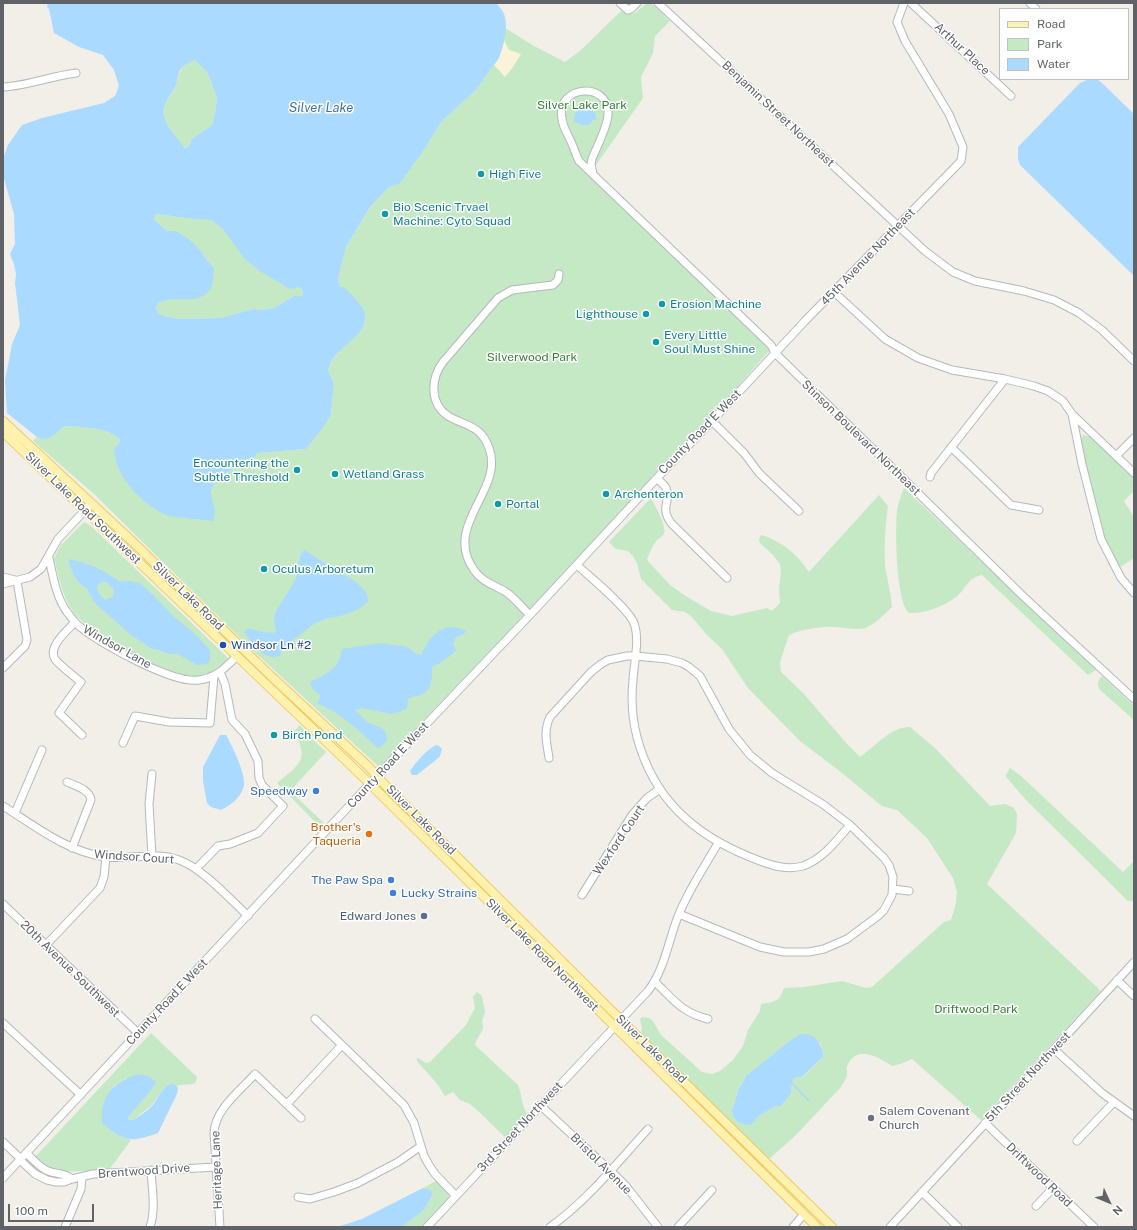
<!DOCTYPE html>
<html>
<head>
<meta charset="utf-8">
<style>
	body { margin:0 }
	#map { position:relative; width:1137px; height:1230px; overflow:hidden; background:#f1efe8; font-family:"Public Sans",sans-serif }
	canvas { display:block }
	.frame { position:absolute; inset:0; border:4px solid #5f6368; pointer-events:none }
	.legend { position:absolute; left:999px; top:8px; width:130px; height:72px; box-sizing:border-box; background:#fff; border:1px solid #bfc1c3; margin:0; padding:5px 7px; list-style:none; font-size:12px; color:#5f6368 }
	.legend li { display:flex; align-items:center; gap:8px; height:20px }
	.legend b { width:20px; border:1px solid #bfc1c3 }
	.north { position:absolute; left:1089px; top:1182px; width:40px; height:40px; -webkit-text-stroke:3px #fff; paint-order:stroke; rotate:134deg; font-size:11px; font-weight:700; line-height:16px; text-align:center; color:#5f6368 }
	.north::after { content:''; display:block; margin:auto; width:14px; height:18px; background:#5f6368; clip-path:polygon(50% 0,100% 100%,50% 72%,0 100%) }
	.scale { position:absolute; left:8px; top:1204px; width:86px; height:18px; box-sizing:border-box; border:2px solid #5f6368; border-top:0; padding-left:5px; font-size:12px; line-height:14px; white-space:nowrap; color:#5f6368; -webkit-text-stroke:3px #fff; paint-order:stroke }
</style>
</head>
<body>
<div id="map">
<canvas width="1137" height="1230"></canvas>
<div class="frame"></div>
<ul class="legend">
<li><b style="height:5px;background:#fff2af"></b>Road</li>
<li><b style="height:11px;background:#c5e8c5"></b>Park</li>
<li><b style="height:11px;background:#aadaff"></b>Water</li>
</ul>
<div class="north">N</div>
<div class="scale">100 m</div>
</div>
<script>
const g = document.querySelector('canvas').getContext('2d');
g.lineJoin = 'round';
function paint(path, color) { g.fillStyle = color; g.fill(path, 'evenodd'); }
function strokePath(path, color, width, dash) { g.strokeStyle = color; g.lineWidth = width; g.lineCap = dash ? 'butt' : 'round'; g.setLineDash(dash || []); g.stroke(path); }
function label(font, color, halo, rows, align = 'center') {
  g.font = font + ' "Public Sans",sans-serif'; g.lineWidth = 3; g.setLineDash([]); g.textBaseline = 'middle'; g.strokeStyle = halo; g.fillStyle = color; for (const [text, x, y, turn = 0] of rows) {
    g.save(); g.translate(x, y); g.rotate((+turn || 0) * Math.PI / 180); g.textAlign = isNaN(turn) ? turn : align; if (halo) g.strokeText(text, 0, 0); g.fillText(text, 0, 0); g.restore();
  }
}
paint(new Path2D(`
	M647,3h4l19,18 -15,15 -2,17 -12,24 2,21 -54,77 179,172 2,3 -49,55 -93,101 -246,258 -4,2 -131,-121 -153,-151 -61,-53 4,-4c11,4 20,-4 28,-11 15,1 45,1 55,14l-1,4 95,69 -3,-21 6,-15 35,-16 5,-8 49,-4 25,-35 3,-30 -6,-14c2,-5 4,-11 8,-15 10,-11 23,-19 29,-33l-25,-35 -2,-8 8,-32 24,-40 19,-20 10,-4 23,-30 20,-32 34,-31 23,-32 5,-18 1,-12 29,18 31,16 16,-12 40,-39 14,2z
	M195,60l13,13 9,25 -2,15 -3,12 -20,14 -3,8 -6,1c-4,-11 -15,-18 -18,-29 -5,-13 7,-23 11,-34 2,-5 1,-10 5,-15 2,-4 10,-9 14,-10z
	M156,214l38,5h12l7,2 10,8 9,10 70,50 1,6 -2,1h-7l-20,12 -13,2 -8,-1 -32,9 -43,1 -13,-3 -7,-3 -2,-6 2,-4 12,-4h27l17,-31 -8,-9 -6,-9 -24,-18 -9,-1 -13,-12z
	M1083,435l8,2 43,40v14l-10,10 10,16v41l-15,10 -14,-30 -25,-97z
	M904,488l192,182 -8,5 -106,-100c-15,3 -15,13 -26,22 -12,9 -31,17 -47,16 -13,-12 -14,-83 -12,-102 1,-8 4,-15 7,-23z
	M879,495l9,11c-3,19 -4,39 -3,59 2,14 6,28 7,42 -8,8 -17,17 -27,21 -9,3 -21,-1 -31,-1 -12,-1 -34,3 -45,8l-9,27 1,10 22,21 45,52 12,12c16,-11 30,-30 50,-30l26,22 54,57 15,-2 9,4 3,6 -1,19 -29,51 114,107 -120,129 -69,-61 -12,5 -8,2c-12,-8 -34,-22 -44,-2 -2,3 -1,6 -1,9 0,6 -4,10 -7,15l-44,47 -27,24 -128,-126 1,-4 -2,-10 2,-2 7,1 4,3 8,14 41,37 10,2 8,-3 6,-5 7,-6 10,-14 5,-16 12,-19 1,-7c14,-2 18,-2 23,-16l20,-1 38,-6 24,7 6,-1 72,-65 7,-2 5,-17 1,-11 -4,-14 -26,-40 -30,-28 -15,-4 -40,-33 -42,-32 -52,-53 -26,-39 -15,-14 -16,-19 -6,-4 -13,-2 -31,-31 -4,-16 -4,-7 -5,-5 -12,-2 -7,-7 42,-44c4,8 16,28 13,36 -1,2 -5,4 -7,6 -5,6 -8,13 -10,20l23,25 14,10 27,16 21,5 35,-8 5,3 8,-8 -1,-15 2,-15 -1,-9 -7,-9 -14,-13 1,-6 2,-1c23,9 33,17 47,37zM800,1034l20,9 4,13 -21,21 -9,1 -2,5 -1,11 -10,12 -6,1 -15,8 -9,10 -19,-15c3,-7 4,-13 6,-19 2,-5 6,-10 8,-15l42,-34z
	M84,522l7,4 138,133c-9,9 -17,17 -31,17 -27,2 -108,-42 -124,-63 -12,-16 -15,-36 -20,-55l7,-13z
	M1102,676l32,30v14l-35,-31c-2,-6 -1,-9 3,-13z
	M300,725l5,7 21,20 -36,39 36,34 -3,5 -46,-47c22,-19 33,-21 17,-52z
	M1010,768l11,8 102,96 11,-11v40h-6l-101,-100 -21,-24v-2z
	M477,992l5,4 3,16 -3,9 1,8 -7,12 -1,4 43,40c4,9 3,19 9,29l-21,24 -29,-28 -7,-6 -10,-4 -7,-8 -8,4 -7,-11 -21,-24v-3h1l8,5 4,-1 36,-37 9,-17 -2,-11z
	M151,1033l45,43 1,2 -2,5c-6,3 -12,0 -18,3l-2,-2 -10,3 -14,19 -18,14h-4l-1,-3 21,-24 -23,-15 -12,8 -12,36 20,15 9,3 -22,30 -51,2 -16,-8 -7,-7z
	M436,1181l14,14 -1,3 -27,29h-20l22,-17 9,-16 -6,-5 -4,-1z`), '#c5e8c5');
paint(new Path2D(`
	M504,40l5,10 12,4 -8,13 -8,10 -11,-12 5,-7z`), '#fbf3d9');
paint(new Path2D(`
	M48,3h448c2,2 4,5 6,7 8,13 2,35 -3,48l-23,32 -34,31 -20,32 -23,31 -10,3 -19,20 -24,40 -8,32 2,8h4c5,6 13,12 17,19 15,21 -14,36 -26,50 -3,3 -5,9 -7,14l6,14 -3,30 -6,11 -19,24 -49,4 -5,8 -35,16 -6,15 4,21 -2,8c-11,-2 -39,-3 -47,-6 -21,-10 -41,-29 -49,-51 -2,-5 -2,-10 -3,-15l5,-5 1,-4c-10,-13 -40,-13 -55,-14 -10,8 -15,16 -28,11l-30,-24 -2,-32 7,-37 8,-19 -5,-42 1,-9 -2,-10 -4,-10 5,-10 -1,-30 -11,-39v-16l5,-14 14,-20 20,-7 62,-15 11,-7 4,-10 -5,-16 -11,-15 -24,-8 -25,-14 -5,-24 -2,-2zM195,60l13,13 9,25 -2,15 -3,12 -20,14 -3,8 -5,1c-5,-10 -16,-18 -19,-29 -5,-13 6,-23 11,-34 2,-5 1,-10 4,-15 3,-4 11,-9 15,-10zM156,214l38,5h12l7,2 10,8 21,29 16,13 30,18 9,-2 3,2 1,6 -2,1h-7l-20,12 -13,2 -8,-1 -32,9 -43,1 -13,-3 -7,-3 -2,-6 2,-4 12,-4h27l9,-5 6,-7 2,-19 -8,-9 -6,-9 -10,-10 -14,-9h-9l-13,-12z
	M1089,79h8l5,4 32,31v162l-114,-111 -2,-6v-12l62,-64z
	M581,107l2,2 9,-1 -1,2 4,3 2,7 -3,-1 -5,6h-6l-7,-3h-2l1,-9 5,-3z
	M304,550l52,32 10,10 3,9 -9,7 -10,5 -10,3 -12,2 -13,5 -33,26 -2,7c-16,5 -26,-12 -36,-23l4,-5 15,4 11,1 2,-2 -2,-9 1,-9 21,-34 4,-23z
	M68,559c20,4 36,11 52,23l9,-1 11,2 12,11 21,22 22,18 15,16v10l-3,4 -10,1 -19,-11h-9l-12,-5h-5l-21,-14 -36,-32 -8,-15c-12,-6 -15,-16 -19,-29zM101,582h5l8,7 -1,8 -8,3c-5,-4 -8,-8 -8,-14z
	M448,627l10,1 8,3 -2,3 -8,3 -3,6 3,8c-7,6 -15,12 -24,16 0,11 1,24 -12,28 -5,2 -8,1 -12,4l-1,10 -15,5 -30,-6 -7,2 12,12 14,6 5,5 1,8 -6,6 -3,1c-13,-12 -44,-41 -61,-44l4,-8 -8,-7 -3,-7c17,-8 29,-13 32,-33l39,-6 27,4 7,6 6,2c8,-14 10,-22 27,-28z
	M220,735h6c6,10 20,40 18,50 -2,12 -13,20 -23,25l-10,-3 -4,-4 -4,-22v-14z
	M436,745l3,1 3,3 -2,7 -3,3 -20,16h-5l-2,-4c6,-9 16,-21 26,-26z
	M800,1034c16,-1 20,8 24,22l-22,21 -8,1 -2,5 -1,11 -10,12 -6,1 -15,8 -9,10c-12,-1 -17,-4 -19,-15 3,-7 4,-13 6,-19 2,-5 6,-10 8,-15l42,-34z
	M139,1074l9,2 8,6 -7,11 -21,24 1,3h4c6,-4 13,-8 18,-13 8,-8 11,-24 24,-23l3,4 -1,6 -19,39c-29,10 -32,9 -56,-10 -2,-28 11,-41 37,-49z
	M423,1188l7,2 3,4 -9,16 -22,17h-65l25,-8z`), '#aadaff');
strokePath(new Path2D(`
	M792,1083l17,18`), '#aadaff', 1.5);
const minor = new Path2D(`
	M620,3l8,7 4,-2 5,-5
	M658,3l267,248 28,21 22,9 49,10 30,9 25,13 23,17 32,31
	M911,3l100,93
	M1030,3l6,6
	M3,87c25,-1 48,-11 73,-14
	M593,174l-2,-10 1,-5c5,-13 15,-31 16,-44 2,-35 -53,-30 -46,4 1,9 7,17 10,25 3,6 4,12 7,17l192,184 4,8 249,244 110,102
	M834,292l51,47 33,19 34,12 53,9 29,7 14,5 15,10 9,13 62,59
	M1072,414l10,50 19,75 20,39 13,15
	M712,421l32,32 15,20 40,38
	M951,447l60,58 28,5
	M1116,456l18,-18
	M930,477l1,-4 74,-94
	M657,478c2,3 7,6 9,10 6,13 -7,18 5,35l56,55
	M49,558c4,18 7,39 18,54 4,5 7,10 12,14 21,17 93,58 120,54 17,-2 26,-12 38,-24
	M577,565c13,12 51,43 57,58 6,17 0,39 -1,57 -2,19 -1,38 4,57 16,61 56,97 113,120 17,7 34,14 53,9 20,-7 33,-25 47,-41
	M3,577l12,3
	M3,584l27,-7 11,-8 17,-30 31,-33
	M530,615c-8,-7 -15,-17 -24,-23 -12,-7 -24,-10 -32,-22 -32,-45 31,-80 15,-122 -8,-23 -24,-22 -41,-32 -19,-13 -17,-38 -5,-54l55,-64 14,-8 41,-5 5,-5 1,-6
	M75,622c-7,8 -28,25 -20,37 4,6 20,18 26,23l-22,31 23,22
	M3,668l22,-22 2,-6 -10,-59
	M123,743l12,-27 34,6 41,1 4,-47
	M549,758c-2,-14 -6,-27 1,-41l41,-45 10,-8 7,-4 19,-4h8l32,3 15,4 7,4 11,9 29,53 21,26 22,18 52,32 26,20 34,33 5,7 4,12 -1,18 -8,15 -6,6 -31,23 -23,10 -15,3h-25l-24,-5 -81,-33
	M152,774l-3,30 3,52
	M67,782c9,4 23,8 24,18l-19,48
	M3,806c32,20 64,46 103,51 25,3 50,-6 73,3 23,8 51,39 69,56
	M15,813l27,-63
	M196,869l22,-23 12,-2 28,-11 25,-27 -21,-21 -3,-7 -1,-17 -13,-27 -13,-14 -7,-36 -5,-12
	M893,889l16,2
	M582,895l50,-80 15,-17 13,-9
	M3,904l135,129
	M46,945l54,-57 4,-11 2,-20
	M1117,980l17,16
	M655,982c18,17 27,31 53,37
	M315,1019l89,86 10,18 10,33 5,9 6,9 21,22
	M3,1023l78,72
	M1054,1049l48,44 32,23
	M287,1104l55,-59
	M540,1105l76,71 10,10 32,41
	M985,1123l109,104
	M1077,1141l37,-39
	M3,1142l18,17
	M26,1153c7,6 14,15 22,18 10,4 15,1 24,8
	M20,1160l15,14 12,6 9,2h8l8,-3 21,-5 123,-7
	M3,1178l374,-402 153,-161 127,-137 55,-57 93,-100 156,-160 2,-14 -14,-33 -44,-73 -8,-19 7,-19
	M922,1192l36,35
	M298,1197l12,2 24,-7 24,-9 40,-21 23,-16
	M1036,1206l17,-18
	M65,1227l16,-38 1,-12
	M150,1227c6,-18 2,-38 1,-57
	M220,1227l-6,-94c1,-24 26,-42 41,-59l46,44
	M427,1227l221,-236c18,-24 20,-51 31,-77 10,-25 26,-48 39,-71
	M550,1227c37,-26 67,-64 98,-98
	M678,1227l34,-37
	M793,1227l11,-13
	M890,1227l244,-265`);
const major = new Path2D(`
	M3,421l130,121 139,135 97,90 16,18 236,235 211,207
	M3,432l360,345 454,450`);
strokePath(minor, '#b5b8bc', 9);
strokePath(major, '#f2c960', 10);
strokePath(minor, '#fff', 7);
strokePath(major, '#fff2af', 8);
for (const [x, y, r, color] of [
	[481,174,4,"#0f9aa8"],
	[385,214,4,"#0f9aa8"],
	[662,304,4,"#0f9aa8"],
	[646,314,4,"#0f9aa8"],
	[656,342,4,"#0f9aa8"],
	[297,470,4,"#0f9aa8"],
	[335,474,4,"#0f9aa8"],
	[606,494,4,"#0f9aa8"],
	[498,504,4,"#0f9aa8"],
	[264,569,4,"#0f9aa8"],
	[223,645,4,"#1a4fb4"],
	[274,735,4,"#0f9aa8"],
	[316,791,4,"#3f7fe0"],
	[369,834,4,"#e8710a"],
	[391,880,4,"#3f7fe0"],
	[393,893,4,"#3f7fe0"],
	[424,916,4,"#5c6f8a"],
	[871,1118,4,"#6b7280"]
]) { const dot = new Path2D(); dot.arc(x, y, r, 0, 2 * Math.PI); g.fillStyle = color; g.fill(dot); strokePath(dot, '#fff', 1.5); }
label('12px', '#5f6368', '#fff', [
	["Arthur Place",962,49,43],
	["Benjamin Street Northeast",778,114,43],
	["45th Avenue Northeast",868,257,-46],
	["County Road E West",700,432,-46],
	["Stinson Boulevard Northeast",861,438,44],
	["Silver Lake Road Southwest",83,508,44],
	["Silver Lake Road",188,596,44],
	["Windsor Lane",117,647,29],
	["County Road E West",388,765,-47],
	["Silver Lake Road",421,820,45],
	["Wexford Court",619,840,-56],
	["Windsor Court",134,857,4],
	["Silver Lake Road Northwest",542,955,45],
	["20th Avenue Southwest",70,969,44],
	["County Road E West",167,1002,-47],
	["Silver Lake Road",651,1049,44],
	["5th Street Northwest",1028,1077,-47],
	["3rd Street Northwest",520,1127,-47],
	["Bristol Avenue",601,1164,45],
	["Heritage Lane",217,1170,-92],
	["Brentwood Drive",144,1171,-4],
	["Driftwood Road",1039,1175,44]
]);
label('12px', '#348238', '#fff', [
	["Silver Lake Park",582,105],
	["Silverwood Park",532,357],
	["Driftwood Park",976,1009]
]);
label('12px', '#0d838f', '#fff', [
	["High Five",489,174],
	["Bio Scenic Trvael",393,207],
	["Machine: Cyto Squad",393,221],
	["Erosion Machine",670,304],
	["Lighthouse",638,314,"right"],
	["Every Little",664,335],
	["Soul Must Shine",664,349],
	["Encountering the",289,463,"right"],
	["Subtle Threshold",289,477,"right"],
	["Wetland Grass",343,474],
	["Archenteron",614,494],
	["Portal",506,504],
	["Oculus Arboretum",272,569],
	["Birch Pond",282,735]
], 'left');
label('12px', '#164399', '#fff', [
	["Windsor Ln #2",231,645]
], 'left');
label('12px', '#366cbe', '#fff', [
	["Speedway",308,791],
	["The Paw Spa",383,880],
	["Lucky Strains",401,893,"left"]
], 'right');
label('12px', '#c56008', '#fff', [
	["Brother's",361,827],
	["Taqueria",361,841]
], 'right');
label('12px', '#4e5e75', '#fff', [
	["Edward Jones",416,916]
], 'right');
label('12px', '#5b616d', '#fff', [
	["Salem Covenant",879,1111],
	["Church",879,1125]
], 'left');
label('italic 13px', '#4174aa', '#fff', [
	["Silver Lake",321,108]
]);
</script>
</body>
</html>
